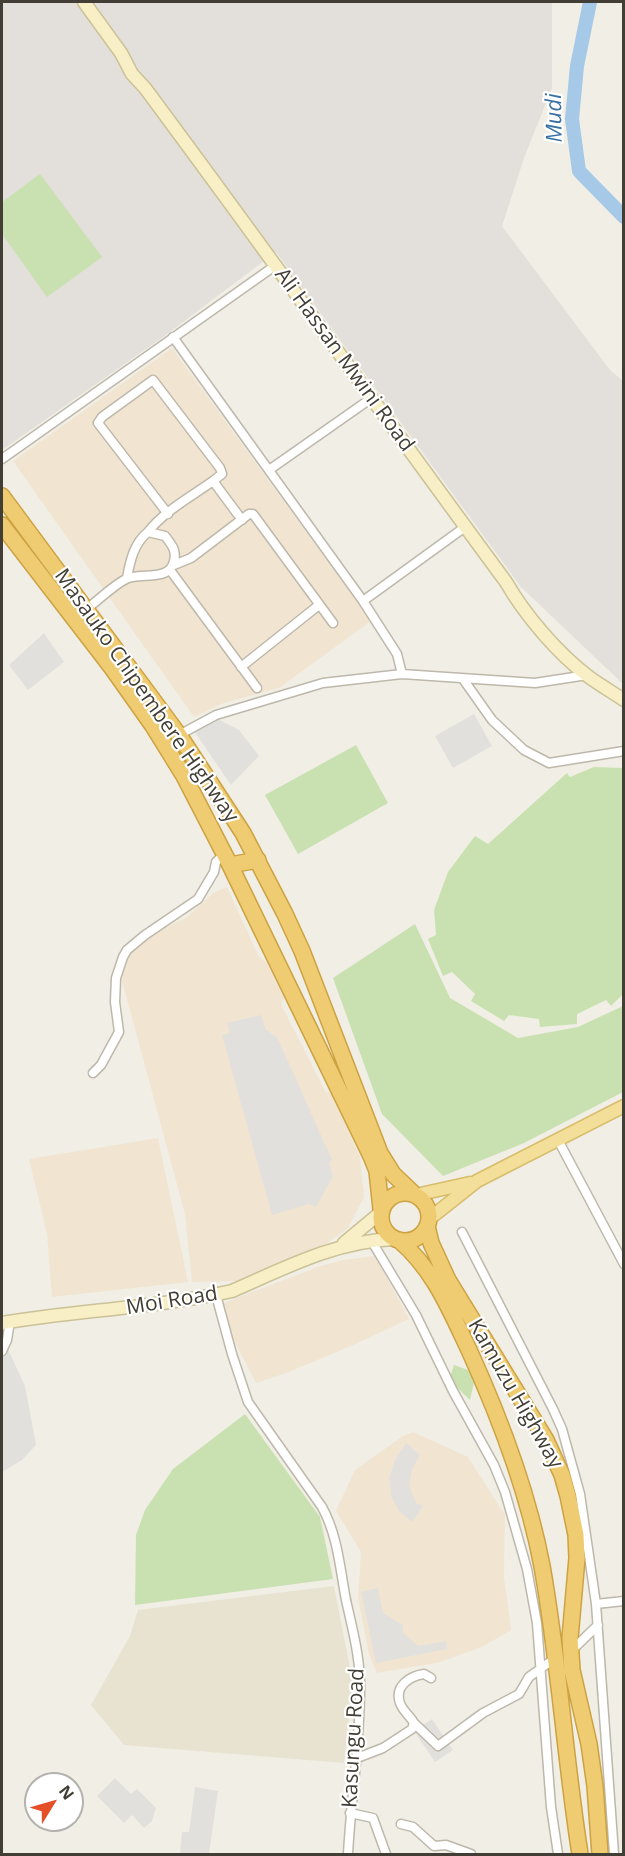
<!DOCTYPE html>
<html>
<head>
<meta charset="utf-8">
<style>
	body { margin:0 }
	#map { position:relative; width:625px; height:1856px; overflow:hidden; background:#f0eee5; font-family:"Open Sans",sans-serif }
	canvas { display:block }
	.frame { position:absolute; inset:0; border:3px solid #423e35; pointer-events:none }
	.north { position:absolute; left:24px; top:1772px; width:60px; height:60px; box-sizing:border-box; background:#fff; border:2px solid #b3b2ae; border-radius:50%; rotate:53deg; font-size:16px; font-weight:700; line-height:24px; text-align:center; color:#423e35 }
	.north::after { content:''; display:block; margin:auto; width:21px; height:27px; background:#e44f28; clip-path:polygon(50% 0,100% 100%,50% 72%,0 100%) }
</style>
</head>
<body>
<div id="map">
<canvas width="625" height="1856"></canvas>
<div class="frame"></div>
<div class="north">N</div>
</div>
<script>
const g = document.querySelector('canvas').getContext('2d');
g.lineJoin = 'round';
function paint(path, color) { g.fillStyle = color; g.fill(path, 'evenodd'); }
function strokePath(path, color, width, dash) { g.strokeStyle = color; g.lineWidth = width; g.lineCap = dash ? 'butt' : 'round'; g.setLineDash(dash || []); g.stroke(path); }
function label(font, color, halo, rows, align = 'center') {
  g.font = font + ' "Open Sans",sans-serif'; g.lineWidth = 4.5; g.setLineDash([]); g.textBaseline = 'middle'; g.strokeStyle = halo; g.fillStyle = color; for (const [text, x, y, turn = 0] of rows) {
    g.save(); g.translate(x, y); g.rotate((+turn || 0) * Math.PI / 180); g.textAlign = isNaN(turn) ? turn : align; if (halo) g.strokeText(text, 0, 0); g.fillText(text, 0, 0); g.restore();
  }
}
paint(new Path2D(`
	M172,348l199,273 -92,67 -58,16 -27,13 -181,-256z
	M227,887l32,70 8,6 17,35 -3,6 45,89 4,-1 30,65 4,40 -16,31 -22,16 -17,9 -18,5 -27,15 -26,8 -46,1 -7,-68 -64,-237 10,-25 16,-15 40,-20 26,-24z
	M158,1138l30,144 -136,15 -5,-63 -18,-75z
	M375,1256l34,63 -58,27 -65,27 -30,10 -26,-50 -9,-29 97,-37 25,-7z
	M413,1432l55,25 37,58 -1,62 7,53 -29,17 -45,16 -60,10 -8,-19 -11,-56 3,-46 -25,-41 19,-41 48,-34z`), '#f1e5d1');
paint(new Path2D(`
	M2,2h550v86l-28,70 -22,68 108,144 13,11v303l-102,-97 -245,-335 -113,85 -161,113z`), '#e3dfda');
paint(new Path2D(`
	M334,1586l19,97 -9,80 -220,-18 -33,-40 39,-69 8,-26z`), '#e8e3d0');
paint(new Path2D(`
	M40,174l62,83 -55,40 -45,-63v-32z
	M356,745l32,58 -90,51 -33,-59z
	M594,767l29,1v226l-12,12 -5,-6 -29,14v10l-37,3 -1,-8 -30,-4 -5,6 -33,-20 4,-7 -23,-22 -9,4 -15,-37 8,-4 -2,-25 14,-38 27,-36 13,8 79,-71 3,4z
	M415,924l35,74 68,40 60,-11 45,-21v86l-99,51 -81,33 -61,-62 -49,-136z
	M454,1365l14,5 7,8 -5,22 -21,-20z
	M245,1414l75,103 13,62 -198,26 1,-70 9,-25 28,-41z`), '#c9e1b1');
paint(new Path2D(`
	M44,633l20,29 -36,28 -19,-25z
	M474,714l18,32 -39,22 -18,-32z
	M216,718l23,12 20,26 -28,29 -37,-54z
	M261,1015l5,15 11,7 55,123 -3,3 4,13 -17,31 -7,-3 -37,11 -50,-180 8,-2 -3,-10z
	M7,1347l18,39 11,59 -14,15 -20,12v-123z
	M406,1443l14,12 -8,14 -3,17 7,17 7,3 -11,16 -13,-11 -8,-15 -2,-18 6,-18z
	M378,1588l5,25 20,12v8l15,13 28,-5 1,8 -71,14 -15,-71z
	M432,1719l21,31 -18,12 -21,-31z
	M115,1778l16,16 6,-5 19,19 -4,13 -8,7 -12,-13 -8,8 -27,-27z
	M195,1787l23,4 -9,63h-29l2,-22h7z`), '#e2e0dd');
strokePath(new Path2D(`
	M590,2l-13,64 -5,53 7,52 45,46`), '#a6c9e8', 14);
const street = new Path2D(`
	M173,337l190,264 34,53 5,20
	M2,459l274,-194
	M269,470l97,-68 3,-4
	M213,481l29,39
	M148,532c16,-21 44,-36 65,-51l9,-7 -2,-6 -67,-88 -51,37 -4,6 70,91
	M174,565l17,-7 58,-44h4l80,109
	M170,570l87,118
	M363,601l102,-74
	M85,610c13,-9 27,-24 41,-31 14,-7 44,3 48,-18 3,-11 -3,-17 -9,-25l-17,-4c-14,11 -18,29 -21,46
	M241,667l78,-62
	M463,679l29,41 32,30 25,13 75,-12
	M179,735l37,-20 107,-32 79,-9 133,9 52,-8
	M93,1073l8,-8 18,-33 -4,-30 1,-24 7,-21 4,-7 18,-15 53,-36 16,-27 2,-10 8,-8
	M558,1140l66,124
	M462,1232l91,177 9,20 18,65 16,110 18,250
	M371,1240l45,75 37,76 41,74 11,27 22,77 10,54 14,184 7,47
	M216,1295l16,59 16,48 74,105c16,29 18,62 24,93 6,27 13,53 14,81 1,58 -9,116 -12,173
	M2,1351l5,-11 3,-19
	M596,1604l28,-3
	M570,1652l28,-27
	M414,1723l24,23 45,-33 36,-19 10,-17 29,-21
	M357,1758l26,-10 29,-19 2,-6c-4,-7 -12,-13 -14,-20 -6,-17 10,-27 24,-29l7,4
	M350,1813l23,5 13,36
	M401,1824l12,3 21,19 12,-1 25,9`);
const secondary = new Path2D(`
	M84,2l37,51 11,21 13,14c122,164 240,330 361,494 19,33 52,72 83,95 11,8 23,15 35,23
	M344,1243l36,-30
	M2,1323c76,-13 154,-15 230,-32 53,-23 104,-50 162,-52`);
const primary = new Path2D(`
	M416,1195l54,-12
	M429,1219l48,-38 147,-75`);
const highway = new Path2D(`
	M2,496l177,239 64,98 42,81 17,37 78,202 13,21 21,20
	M2,525l110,143 41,58 31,50 46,89 141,291 6,15 4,38
	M230,865l28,-5
	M381 1217a24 24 0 1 1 48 0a24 24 0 1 1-48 0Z
	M427,1226l4,17 17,37 98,160 16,35 6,21 8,39 1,23 -7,80 2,32 17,74 6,42 5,68
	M399,1240c35,30 51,70 70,110 31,68 59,142 73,216 17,95 23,193 38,288`);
strokePath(street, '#beb8ab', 11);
strokePath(secondary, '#ccc298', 15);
strokePath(primary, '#d7bd6c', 15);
strokePath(highway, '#cda242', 18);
strokePath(street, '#fff', 8);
strokePath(secondary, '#f9efc6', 12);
strokePath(primary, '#f4df9a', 12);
strokePath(highway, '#efcc71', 15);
label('21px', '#423e35', '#fff', [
	["Ali Hassan Mwini Road",344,360,54],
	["Masauko Chipembere Highway",146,696,55],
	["Moi Road",172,1301,-9],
	["Kamuzu Highway",515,1394,60],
	["Kasungu Road",354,1738,-87]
]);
label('italic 22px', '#3970a3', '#fff', [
	["Mudi",555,118,-91]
]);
</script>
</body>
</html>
